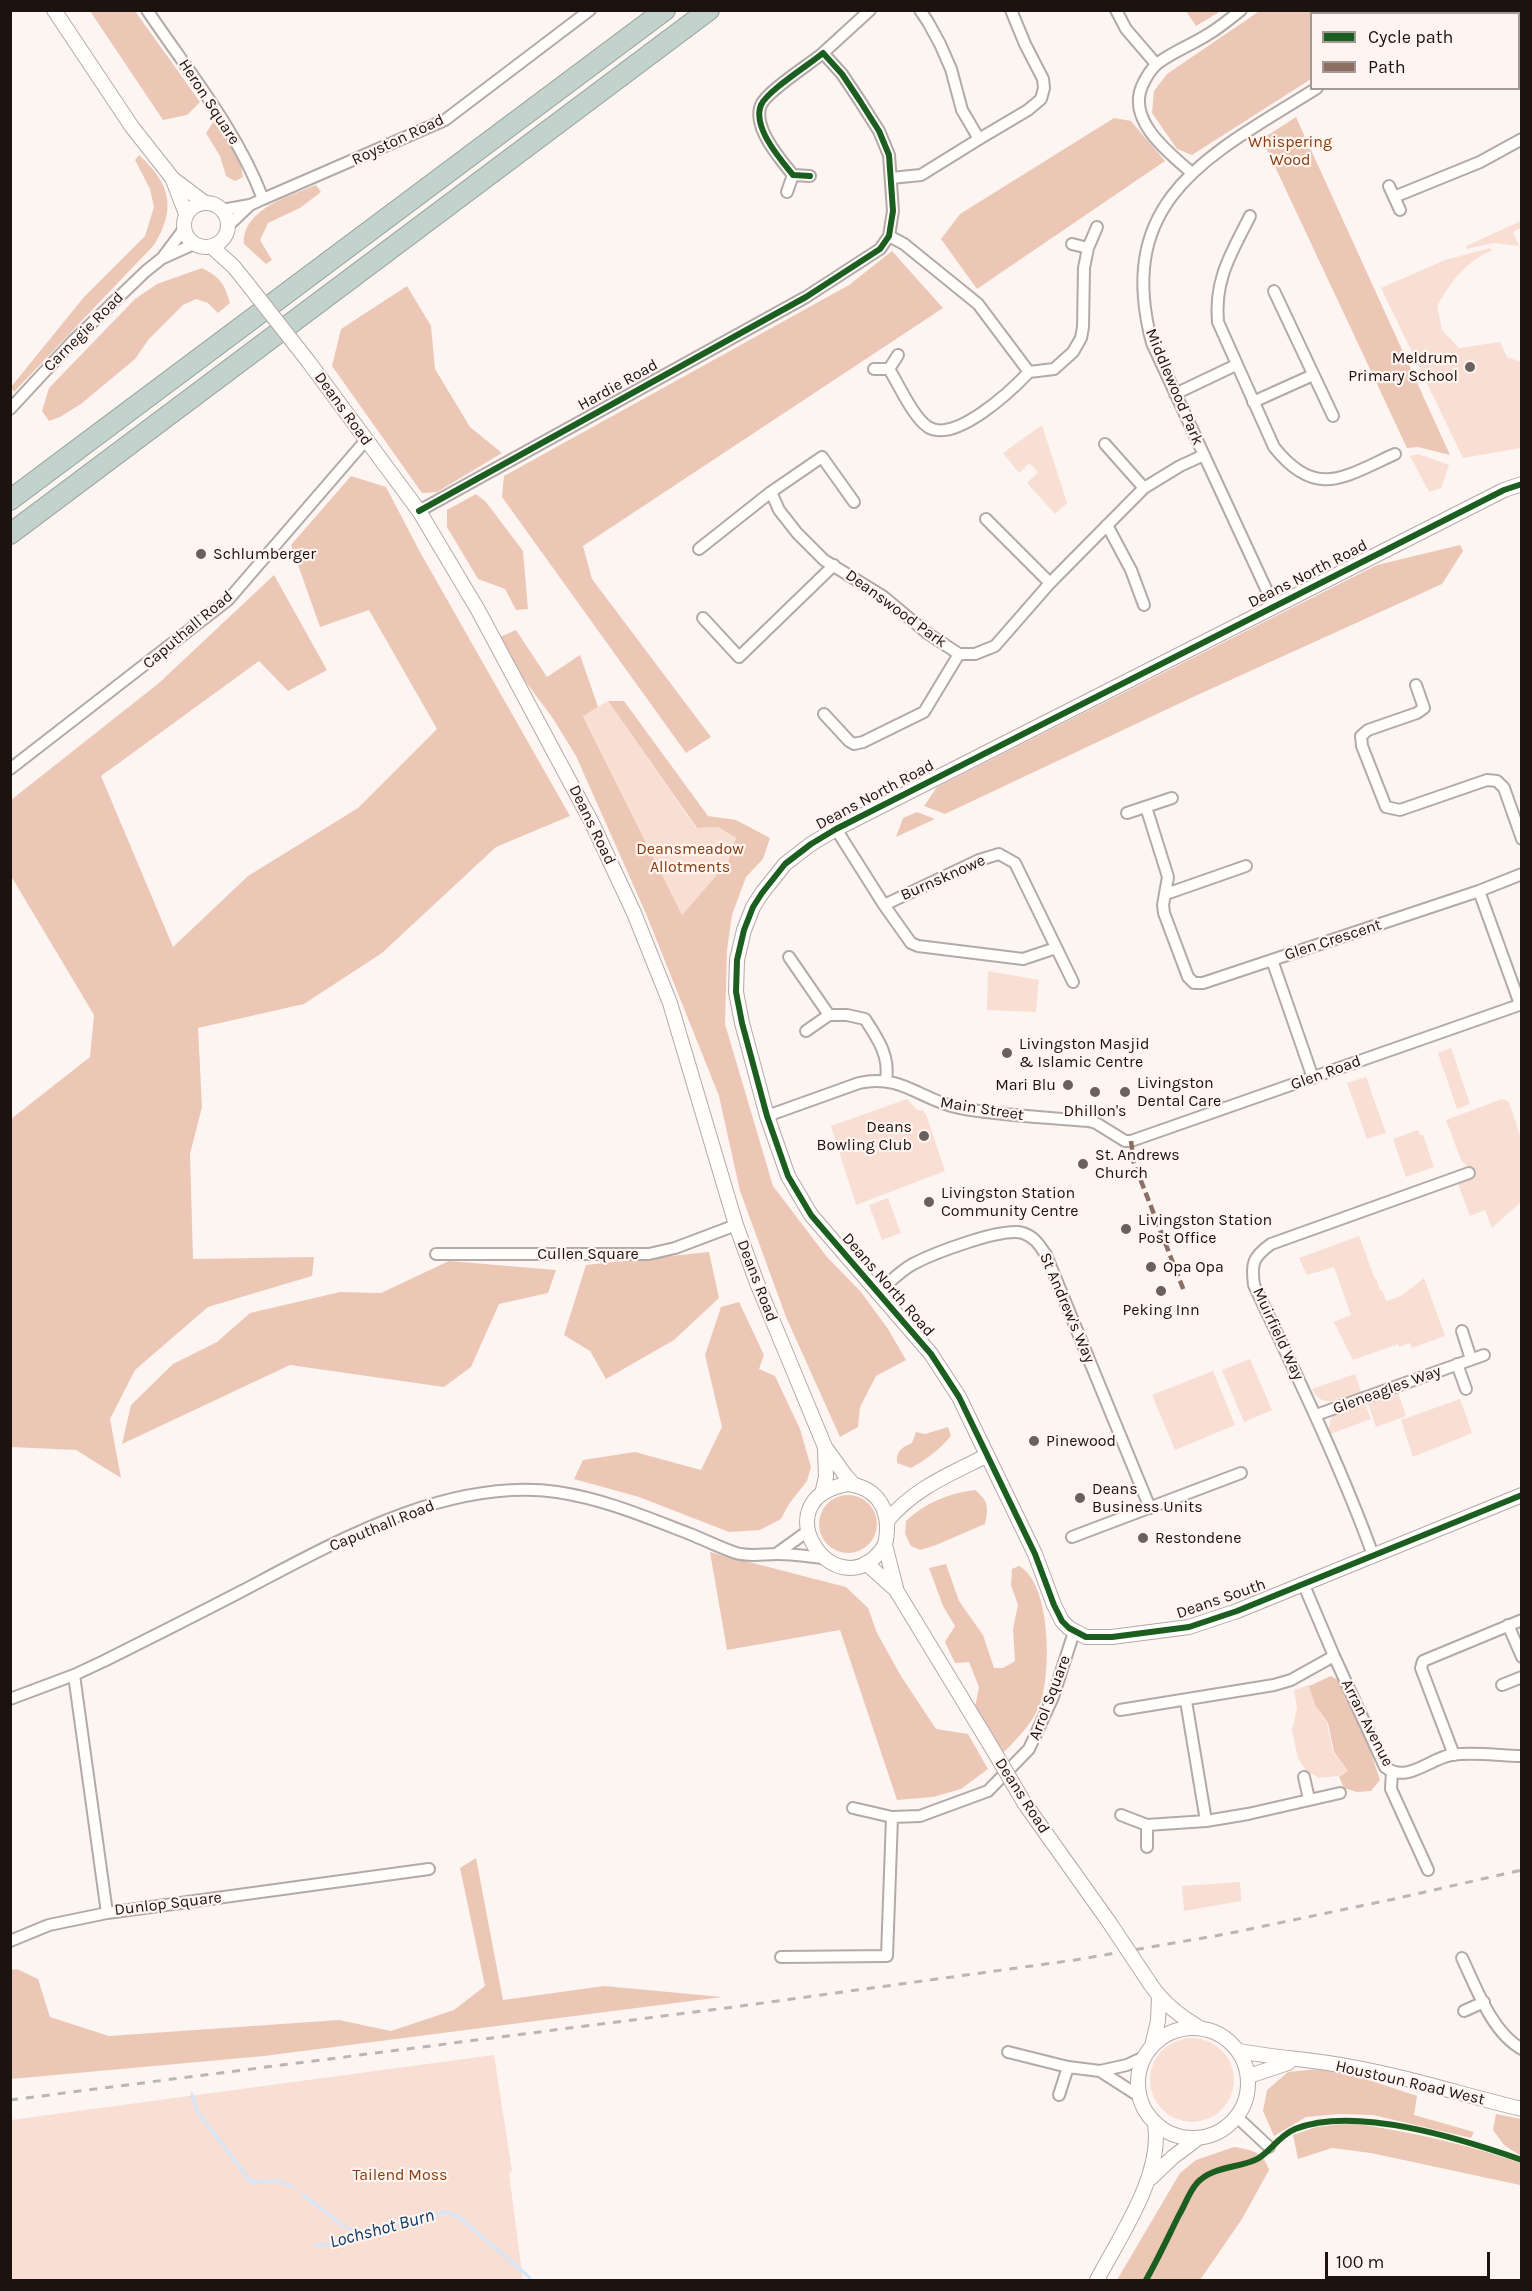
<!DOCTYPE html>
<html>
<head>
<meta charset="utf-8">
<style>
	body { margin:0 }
	#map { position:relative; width:1532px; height:2291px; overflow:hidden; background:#fcf5f2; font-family:Karla,sans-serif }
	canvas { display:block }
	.frame { position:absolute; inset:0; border:12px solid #1c120e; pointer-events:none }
	.legend { position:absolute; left:1310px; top:12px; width:210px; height:78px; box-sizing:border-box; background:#fff4ef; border:2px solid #a49a95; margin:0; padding:8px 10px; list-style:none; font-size:18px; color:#1c120e }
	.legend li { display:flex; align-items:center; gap:12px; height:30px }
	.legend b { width:30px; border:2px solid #a49a95 }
	.scale { position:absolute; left:1325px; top:2252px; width:165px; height:27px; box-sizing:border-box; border:3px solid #1c120e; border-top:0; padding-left:8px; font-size:18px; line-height:21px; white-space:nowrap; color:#1c120e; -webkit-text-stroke:4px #fff4ef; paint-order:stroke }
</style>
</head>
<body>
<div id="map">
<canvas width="1532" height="2291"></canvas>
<div class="frame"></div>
<ul class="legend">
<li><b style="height:8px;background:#1b5e20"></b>Cycle path</li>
<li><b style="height:8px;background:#8d6e63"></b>Path</li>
</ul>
<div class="scale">100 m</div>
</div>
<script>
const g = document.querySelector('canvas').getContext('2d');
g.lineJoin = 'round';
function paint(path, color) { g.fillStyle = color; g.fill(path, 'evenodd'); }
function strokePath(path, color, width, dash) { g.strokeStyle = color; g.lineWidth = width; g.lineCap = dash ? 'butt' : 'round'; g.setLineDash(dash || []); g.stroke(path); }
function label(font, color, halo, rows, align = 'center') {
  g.font = font + ' Karla,sans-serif'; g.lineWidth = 4.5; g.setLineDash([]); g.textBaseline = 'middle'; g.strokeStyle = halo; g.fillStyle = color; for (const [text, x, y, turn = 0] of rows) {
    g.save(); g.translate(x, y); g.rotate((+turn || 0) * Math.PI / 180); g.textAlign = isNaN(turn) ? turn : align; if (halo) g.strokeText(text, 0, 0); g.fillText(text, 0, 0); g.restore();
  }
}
paint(new Path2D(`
	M1521,221v7l-8,4 6,14 -25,-3 -27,6 -1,-3z
	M1490,248l2,2c-28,14 -39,29 -55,56l5,24 17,18 41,-6 7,15 14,5v86l-58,10 -82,-170 64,-28z
	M1042,425l25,78 -12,11 -28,-31 11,-11 -9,-9 -10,10 -16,-20z
	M1418,454l31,11 -8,23 -12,4 -19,-36z
	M608,701l88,127 22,-1 18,11 -8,24 -46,53 -99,-200z
	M988,971l51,9 -3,32 -49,-2z
	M1451,1048l19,56 -13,5 -19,-56z
	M1366,1077l20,56 -19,6 -20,-56z
	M907,1099l10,11h6l4,7 18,54 -89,34 -25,-79z
	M1502,1099l7,3 12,36v64l-29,26 -7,-18 -15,6 -12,-32 16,-6 -3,-8 -10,-10 -15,-40z
	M1418,1130l2,5h3l11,32 -28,10 -13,-38z
	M888,1198l13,35 -19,7 -13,-35z
	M1359,1236l16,43h1l4,11h2l4,11 15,-5 23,-18 21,58 -33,12 -2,-5 -11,4 -1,-3 -45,16 -19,-38 17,-7 -17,-48 -27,8 -8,-17z
	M1250,1359l22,51 -28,12 -22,-52z
	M1213,1371l22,54 -60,25 -23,-55z
	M1355,1374l6,18c-18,6 -39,19 -49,-3z
	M1397,1390l9,26 -30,11 -9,-26z
	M1460,1399l12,34 -59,24 -12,-37z
	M1364,1402l7,17 -41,15c-5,-24 16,-26 34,-32z
	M1309,1685l6,20 12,18 6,29 15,19 -9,5 -21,2 -5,-4h-5l-10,-16 -6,-28 5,-22 -3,-18z
	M1240,1882l1,19 -57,10 -2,-25z
	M1150 2080a42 42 0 1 1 84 0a42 42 0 1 1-84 0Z
	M494,2055l18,116 -3,3 14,106h-512v-160z`), '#f8ded3');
paint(new Path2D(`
	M1261,10l158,1 -4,3h-103l-1,65 -119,76 -15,-6 -25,-36 2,-22 13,-17z
	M90,11h45l65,91 -13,13 -24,5z
	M1186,11h35l-25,15z
	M1296,117l154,338 -32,-8 -11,1 -145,-309z
	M1114,118l17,3 34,40 -188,128 -36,-50 19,-25z
	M214,121l26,40 3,16 -8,4 -9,-5 -6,-20 -14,-23z
	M139,155c31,28 38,53 15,90l-140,147 -3,-5 73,-90 61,-61 9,-29 -4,-18 -15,-29z
	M316,185l5,7 -21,16 -32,15 -8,17 12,20 -6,4 -22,-20c-2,-35 46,-48 72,-59z
	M892,251l51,57 -360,238 9,33 119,158 -25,16 -184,-256 2,-21 345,-191z
	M202,268c19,10 22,15 28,35l-12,10 -10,-10 -12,-4 -13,6 -34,34 -14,20 -54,45 -21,13 -11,4 -7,-10 7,-23 86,-89 22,-15z
	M407,286l24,40 4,43 35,58 32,26 -65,39 -15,1 -90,-127 9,-37z
	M351,476l35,11 34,65 150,264 -74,31 -114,106 -78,51 -106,24 4,79 -12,47 3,105 121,-2 -2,19 -104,31 -73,63 -25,49 11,59 -45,-28 -65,-3v-328l79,-62 4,-42 -83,-139v-76l148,-117 115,-108 53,95 -39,21 -29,-30 -158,115 72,171 75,-71 110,-68 79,-79 -68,-119 -49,17 -29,-82z
	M476,494l10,8 37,49 5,58 -12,1 -11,-21 -27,-10 -31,-52v-17z
	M1460,545l3,6 -21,33 -249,113 -248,117 -21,-8 13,-19 440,-222z
	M516,630l31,47 33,-22 18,52 -15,9 99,199 46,-53 8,-24 -18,-11 -21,1 -89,-127h16l84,115 28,4 34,18 -7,21 -17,18 -14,38 -5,35 -2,74 48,162 54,71 34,35 27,37 18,31 -30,16 -16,31 -2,20 -18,10 -54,-120 -46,-126 -21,-95 -72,-180 -71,-160 -24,-39 -30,-40 -22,-40z
	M917,812l18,7 -39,18 7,-19z
	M709,1252l10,46 -45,42 -68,39 -16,-28 -26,-16 22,-70z
	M449,1261l107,9 -8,23 -49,11 -28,63 -27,20 -154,-22 -168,79 9,-39 42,-41 44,-22 33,-29 90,-21 41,1z
	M739,1302l25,53 -5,14 16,7 25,53 11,38 -4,14 -18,23 -8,15 -21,11 -31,2 -90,-35 -65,-18 9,-19 52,-8 66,18 21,-43 -17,-72 16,-48z
	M948,1427l3,9c-12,14 -24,23 -40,32l-14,-5c-1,-12 4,-15 15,-20l4,-11 9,2z
	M975,1490c13,10 14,18 10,34l-49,21 -16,5 -9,-4 -6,-12 1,-13c19,-18 43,-28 69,-31z
	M819 1524a29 29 0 1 1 58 0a29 29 0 1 1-58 0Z
	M710,1552l136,35 22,21 9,25 24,43 35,53 32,5 20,35 -27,20 -28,8 -36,3 -57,-170 -113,20z
	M946,1564l13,37 24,34 11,33h9l12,-7 -2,-32 5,-24 -7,-20 1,-16 7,-3c32,17 32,105 22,135 -6,20 -24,38 -38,52l-28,-46 4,-20 -10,-25 -14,1 -10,-21 10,-16 -12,-20 -14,-38z
	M1331,1676l8,4 32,73 9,27 -9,11 -14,1 -13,-4 -5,-11 9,-6 -14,-19 -6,-29 -13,-18 -6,-19z
	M476,1858l27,142 101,-14 118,11 -458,59 -253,23v-109l6,-1 21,10 12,38 59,19 230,-16 52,11 63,-21 31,-24 -25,-118z
	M1319,2069l47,10 51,17 -3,19 60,17 -3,6 -98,-23 -33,-1 -34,3 -32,19 -11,-25 4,-21 21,-18z
	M1496,2114l25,5v37l-17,-11 -11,-15z
	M1352,2123c58,9 114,21 169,40v25l-1,-3 -149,-32 -39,-5 -34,11 -5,-24 23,-8z
	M1234,2147c17,3 29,4 35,23l-27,49 -42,61h-83l63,-107 16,-13z`), '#edc7b5');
strokePath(new Path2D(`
	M192,2094l5,17 54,71 29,-1 15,7
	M303,2195l42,32 16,7
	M316,2245l16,-1 16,-7 15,-2 51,-17 32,-6 14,6 69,59 1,3`), '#d5e6fa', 3);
const minor = new Path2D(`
	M147,10c41,61 90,120 116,189
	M920,10l8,12 12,22 11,25 11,41 17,29 49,-29 13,-11 3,-11 -1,-9 -18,-35 -14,-34
	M1116,10l10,19 30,35
	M1481,10l2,4
	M1436,14l5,-4
	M1518,52l4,3
	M823,53l47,-43
	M1192,173c-23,-20 -65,-52 -50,-87 4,-9 9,-17 16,-23 15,-11 33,-18 49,-28 12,-7 23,-16 34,-25
	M891,178l30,-3 58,-36
	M1389,186l5,11 86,-35 42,-23
	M787,192l6,-17
	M1394,197l6,13
	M222,210l28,-5
	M1250,216c-18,36 -36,63 -32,106l56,125c42,53 70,30 121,7
	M228,226l22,-21 13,-6 182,-79 145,-110
	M889,236l15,8 74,60 51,68 25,-3 19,-17 8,-14 2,-11 1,-59 4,-20 9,-21
	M1072,244l16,4
	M163,257l21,-28
	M1274,291l59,125
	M874,369h15c10,16 24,48 39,58 27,17 84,-37 101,-55
	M889,369l9,-14
	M1175,394l61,-29
	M1253,402l60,-27
	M10,409l64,-69 72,-69 15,-12 33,-15
	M1105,444l39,44
	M771,492l8,18 18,23 27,27 60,37 43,36 32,21h16l20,-8 55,-63 94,-95 36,-22 24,-11
	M419,511l387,-214 74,-48 9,-13 4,-25 -4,-56 -10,-24 -19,-30 -18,-27 -19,-21c-13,11 -56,38 -62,52 -9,22 19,54 32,70l17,1
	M986,519l64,64
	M1107,525l24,45 13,35
	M699,549l72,-57 51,-35 32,45
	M1274,606l-122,-263c-39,-146 60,-189 165,-255
	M703,618l36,39 95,-92
	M1416,685l8,23 -7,5 -49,17 -7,6 1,10 24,61 14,3 87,-30 10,1 7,7 18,51
	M824,714l25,27 5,3 9,-2 61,-30 35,-58
	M10,769l218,-169 138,-160
	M1146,807l22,70 -5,28 1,8 24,64 6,6h9l276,-92 43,-17
	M1127,813l45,-15
	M836,829l48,76 27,38 7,3 105,13 33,-11
	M1479,891l41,113
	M1166,894l80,-28
	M884,905l95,-45 20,-6 16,9 58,119
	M789,957l40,58h18l18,4c13,20 25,37 21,61
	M1272,960l41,118
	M806,1031l23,-16
	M767,1116l92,-33c43,-10 62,18 101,25 42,8 86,9 129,13l7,2 29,18h6l391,-137
	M436,1254h213l26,-6 61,-23
	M877,1293c11,-9 23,-22 36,-29 21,-11 89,-37 110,-31 12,4 17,13 23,22l104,253
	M1462,1331l9,28
	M1457,1364l9,25
	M1316,1415l168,-60
	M1072,1537l169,-64
	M776,1554l32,-23
	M1373,1555c-34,-93 -77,-181 -119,-270 -3,-22 -1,-28 17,-41l198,-71
	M1303,1583l31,73 51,111c21,17 44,-8 66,-12 23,-4 47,1 71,1
	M1508,1625l14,32
	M74,1675l33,238
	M1502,1685l20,-8
	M10,1699l64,-24 30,-14c46,-23 92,-46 138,-70 93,-49 206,-114 315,-99 47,7 89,25 133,42 15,6 31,14 46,19 14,4 27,1 41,1 15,0 30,2 45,4
	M1186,1701l20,120 42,-7 92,-21
	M1120,1710l154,-25 17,-5 43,-24
	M1454,1755l-33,-87 2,-7 99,-41
	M1392,1772l-1,17 37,81
	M1304,1777l5,22
	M1121,1815l26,10 59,-4
	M892,1817l28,-1 68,-25 41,-42 24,-52 21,-65
	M1147,1847v-22
	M10,1941l39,-16 58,-12 322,-44
	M781,1957l106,-1 5,-139 -39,-9
	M1462,1958c14,29 30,75 60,91
	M1464,2011l20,-9
	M1008,2052l60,15 32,4
	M1059,2095l9,-28
	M1139,2096l-39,-25 27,-6 17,-8
	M1237,2117l32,30`);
const tertiary = new Path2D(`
	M54,10l78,117 41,52 32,24
	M173,180l13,34
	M184 225a22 22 0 1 1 44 0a22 22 0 1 1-44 0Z
	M212,247l22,20 12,15
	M308,361l111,150 59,99 114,213 42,90 36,90 66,222 21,58 68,164 20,28 9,10
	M1522,484l-18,6 -668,339 -25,15 -26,20 -23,29 -9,14 -9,23 -7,30 -1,32 6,31 25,93 21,60 23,39 120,139 28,43 76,157 19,51 8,16 7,7 17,9h26l77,-10 48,-16 285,-116
	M848,1484c26,3 40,21 39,47 -1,6 0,12 -4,17 -47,65 -124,-49 -35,-64z
	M822,1494l4,-17 -1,-28
	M887,1521c26,-32 63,-47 99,-65
	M885,1545l11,43
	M866,1563l30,27 93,153
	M1025,1804l84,118
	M1151,1985c13,19 29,31 49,43
	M1138 2083a55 55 0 1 1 110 0a55 55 0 1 1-110 0Z
	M1152,2046l6,-25 1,-25
	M1239,2051c32,6 64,8 95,13 64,10 125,30 188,45
	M1249,2076l39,-13
	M1151,2178l22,-21 24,-18
	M1097,2280c23,-44 66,-105 58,-156`);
const motorway = new Path2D(`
	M10,500l655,-490
	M10,534l699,-524`);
strokePath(minor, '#b2aaa6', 14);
strokePath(tertiary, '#b2aaa6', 16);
strokePath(motorway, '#93a09a', 22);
strokePath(minor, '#fffefd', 10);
strokePath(tertiary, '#fffefd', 14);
strokePath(motorway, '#c3d2cd', 20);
strokePath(new Path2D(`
	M10,2100l731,-94 334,-46 151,-26 168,-35 128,-29`), '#b9b7b6', 3, [8, 8]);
const tertiaryBridge = new Path2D(`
	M246,282l62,79
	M989,1743l36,61
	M1109,1922l42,63`);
strokePath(tertiaryBridge, '#b2aaa6', 16, []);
strokePath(tertiaryBridge, '#fffefd', 14);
strokePath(new Path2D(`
	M1131,1141l3,22 50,128`), '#8d6e63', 4.5, [9, 4.5]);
strokePath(new Path2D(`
	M1522,484l-18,6 -668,339 -25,15 -26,20 -23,29 -9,14 -9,23 -7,30 -1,32 6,31 25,93 21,60 23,39 120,139 28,43 76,157 19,51 8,16 7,7 17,9h26l77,-10 48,-16 285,-116
	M419,511l387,-214 74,-48 9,-13 4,-25 -4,-56 -10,-24 -19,-30 -18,-27 -19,-21c-13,11 -56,38 -62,52 -9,22 19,54 32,70l17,1
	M1146,2280c12,-21 22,-43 33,-65 6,-10 10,-23 18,-32 14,-16 40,-15 58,-23 13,-5 23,-24 40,-31 60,-24 167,10 227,31`), '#1b5e20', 6);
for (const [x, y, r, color] of [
	[1470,367,6,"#6a615e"],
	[201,554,6,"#6a615e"],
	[1007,1053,6,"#6a615e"],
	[1068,1085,6,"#6a615e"],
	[1095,1092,6,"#6a615e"],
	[1125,1092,6,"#6a615e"],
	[924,1136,6,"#6a615e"],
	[1083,1164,6,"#6a615e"],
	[929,1202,6,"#6a615e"],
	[1126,1229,6,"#6a615e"],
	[1151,1267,6,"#6a615e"],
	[1161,1291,6,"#6a615e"],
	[1034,1441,6,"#6a615e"],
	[1080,1498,6,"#6a615e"],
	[1143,1538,6,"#6a615e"]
]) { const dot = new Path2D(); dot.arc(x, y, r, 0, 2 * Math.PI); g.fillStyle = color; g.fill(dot); strokePath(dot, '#fff4ef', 2); }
label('16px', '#1c120e', '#fff4ef', [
	["Heron Square",209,102,57],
	["Royston Road",398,140,-25],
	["Carnegie Road",84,332,-45],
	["Hardie Road",618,385,-29],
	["Middlewood Park",1174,387,67],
	["Deans Road",343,409,54],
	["Deans North Road",1308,574,-27],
	["Deanswood Park",896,609,36],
	["Caputhall Road",188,630,-40],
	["Deans North Road",875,795,-28],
	["Deans Road",592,825,64],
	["Burnsknowe",943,878,-24],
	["Glen Crescent",1333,940,-18],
	["Glen Road",1326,1073,-20],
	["Main Street",982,1109,9],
	["Cullen Square",588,1254],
	["Deans Road",757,1281,69],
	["Deans North Road",888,1285,49],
	["St Andrew's Way",1067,1308,67],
	["Muirfield Way",1278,1334,65],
	["Gleneagles Way",1387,1390,-20],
	["Caputhall Road",382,1526,-22],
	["Deans South",1221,1599,-19],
	["Arrol Square",1050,1698,-69],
	["Arran Avenue",1367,1723,63],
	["Deans Road",1022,1796,57],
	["Dunlop Square",168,1904,-7],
	["Houstoun Road West",1410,2083,13]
]);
label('16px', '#873c0e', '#fff4ef', [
	["Whispering",1290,142],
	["Wood",1290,160],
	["Deansmeadow",690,849],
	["Allotments",690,867],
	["Tailend Moss",400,2175]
]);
label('16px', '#1c120e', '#fff4ef', [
	["Meldrum",1458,358,"right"],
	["Primary School",1458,376,"right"],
	["Schlumberger",213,554],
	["Livingston Masjid",1019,1044],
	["& Islamic Centre",1019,1062],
	["Livingston",1137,1083],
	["Dental Care",1137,1101],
	["Mari Blu",1056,1085,"right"],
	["Dhillon's",1095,1111,"center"],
	["Deans",912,1127,"right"],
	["Bowling Club",912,1145,"right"],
	["St. Andrews",1095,1155],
	["Church",1095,1173],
	["Livingston Station",941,1193],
	["Community Centre",941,1211],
	["Livingston Station",1138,1220],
	["Post Office",1138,1238],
	["Opa Opa",1163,1267],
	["Peking Inn",1161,1310,"center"],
	["Pinewood",1046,1441],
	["Deans",1092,1489],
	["Business Units",1092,1507],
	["Restondene",1155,1538]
], 'left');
label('italic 18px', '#083865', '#fff4ef', [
	["Lochshot Burn",382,2229,-15]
]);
</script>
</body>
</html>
